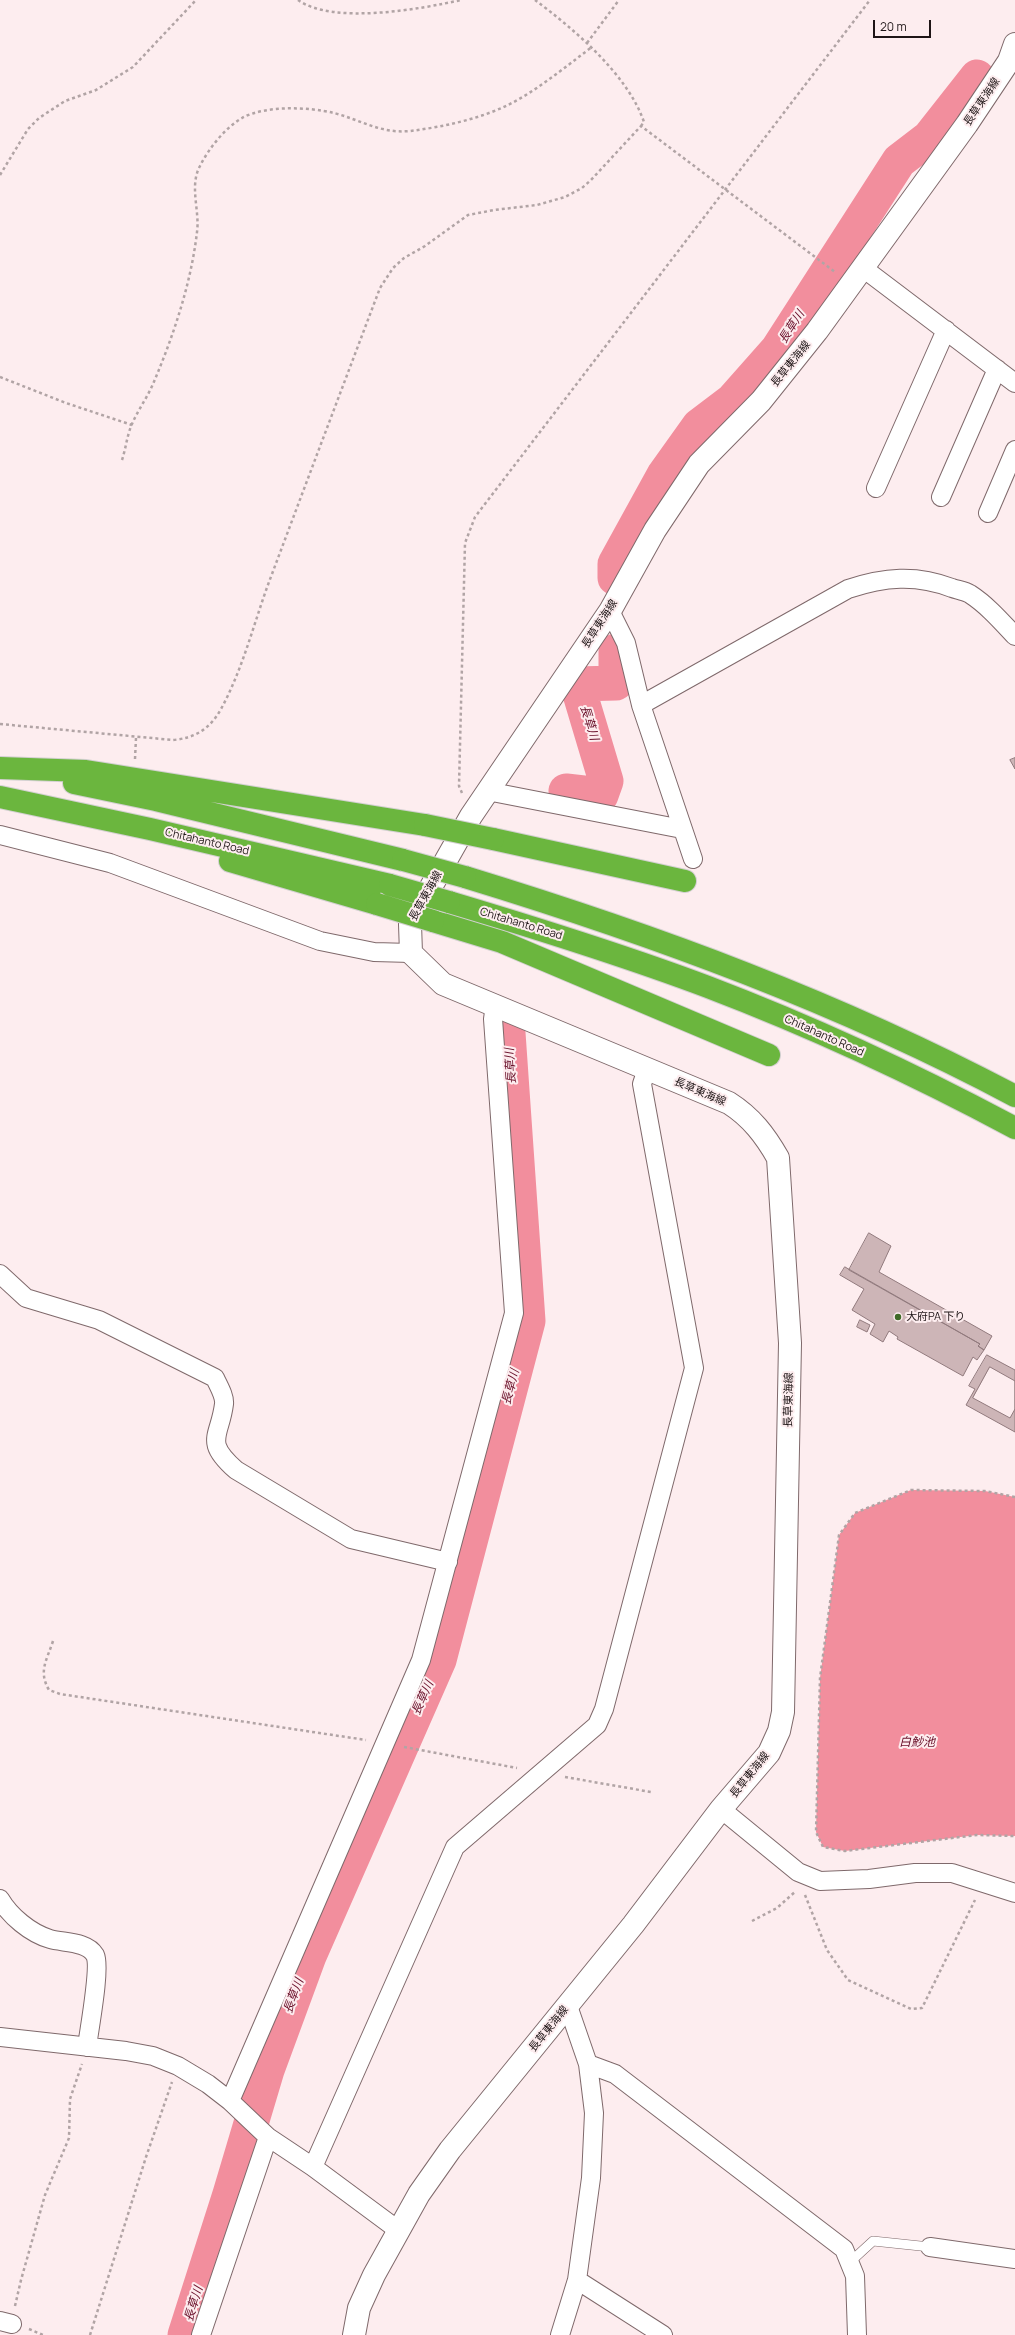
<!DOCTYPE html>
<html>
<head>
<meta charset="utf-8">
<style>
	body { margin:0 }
	#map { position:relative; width:1015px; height:2335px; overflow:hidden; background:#fdedef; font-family:Manrope,sans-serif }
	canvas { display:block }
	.scale { position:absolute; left:873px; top:20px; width:58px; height:18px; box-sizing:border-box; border:2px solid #1e1516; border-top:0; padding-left:5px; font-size:12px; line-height:14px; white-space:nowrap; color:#1e1516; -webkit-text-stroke:3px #fdedef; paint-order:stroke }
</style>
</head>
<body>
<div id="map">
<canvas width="1015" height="2335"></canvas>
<div class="scale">20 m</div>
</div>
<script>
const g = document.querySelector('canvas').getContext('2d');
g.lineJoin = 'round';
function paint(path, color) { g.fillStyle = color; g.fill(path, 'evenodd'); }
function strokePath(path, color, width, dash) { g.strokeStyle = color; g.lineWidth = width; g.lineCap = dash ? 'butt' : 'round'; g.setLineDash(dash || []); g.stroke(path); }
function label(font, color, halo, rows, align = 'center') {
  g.font = font + ' Manrope,"Noto Sans JP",sans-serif'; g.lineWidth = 4; g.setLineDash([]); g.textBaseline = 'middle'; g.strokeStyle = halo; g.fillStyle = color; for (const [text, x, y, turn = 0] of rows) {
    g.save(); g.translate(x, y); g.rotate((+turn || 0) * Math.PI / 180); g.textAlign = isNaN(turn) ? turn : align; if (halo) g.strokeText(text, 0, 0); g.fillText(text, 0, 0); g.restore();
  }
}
paint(new Path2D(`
	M911,1490l74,1 30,6v339l-38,-1 -132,16 -22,-4 -7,-15 4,-154 19,-143 16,-22z`), '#f28e9d');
strokePath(new Path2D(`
	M615,578v-14l49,-89 35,-49 33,-25 46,-52 121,-188 30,-23 48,-61
	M566,791l35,4 5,-14 -29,-97 39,-1v-32
	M185,2335l45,-141 37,-124 42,-114 130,-296 89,-339 -20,-288`), '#f28e9d', 35);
const building = new Path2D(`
	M1015,758v11l-5,-9z
	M869,1233l22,13 -12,26 113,64 -8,14 -6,-4 2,-2 -131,-74z
	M845,1267l135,77 -2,2 6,4 -7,10 -4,-3 -10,19 -66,-37 1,-2 -9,-6 -6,11 -13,-8 5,-10 -23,-14 12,-21 -24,-14z
	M860,1320l10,5 -3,7 -10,-5z
	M987,1355l28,15v62l-49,-27 9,-16 -6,-3z
	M990,1367l25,14v28l-5,9 -37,-20z`);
paint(building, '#cdb5b7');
strokePath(building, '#917a7d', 1);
const lane = new Path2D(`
	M849,2263l24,-22 57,6`);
const street = new Path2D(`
	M863,268l152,115
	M876,488l70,-158
	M941,497l56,-128
	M988,513l27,-63
	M610,611l16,32 15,62 52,154
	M641,705l207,-116c36,-12 68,-15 104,-1 6,2 13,3 18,6 17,11 31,27 45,42
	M487,791l195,38
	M0,835l110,28 210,78 54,11 37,1
	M0,1274l26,24 73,22 116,58c3,7 10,18 9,26 -4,33 -21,37 12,66l115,69 97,23
	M721,1809l77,63 22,9 49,-2 46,-6h37l63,20
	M0,1899c10,17 30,34 50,40 13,4 37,2 45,16 6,12 -6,75 -8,92
	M0,2037l126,14 27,5 25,10 30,18 22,17 38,36 45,30 85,63
	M588,2064l27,10 229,175 11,27 2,59
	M230,2101l191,-441 93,-347 -21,-294 2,-14
	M313,2167l142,-320 142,-122 7,-16 90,-341 -52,-284 5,-15
	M930,2247l85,12
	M577,2280l86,55
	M0,2321l12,3
	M201,2335l67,-198
	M560,2335l17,-55 14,-102 3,-65 -6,-49 -20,-58`);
const secondary = new Path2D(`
	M354,2335l5,-27 15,-33 45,-81 31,-44 183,-225 88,-116 48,-56 10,-22 4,-19 7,-369 -12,-185c-13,-23 -27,-41 -49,-55l-286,-119 -32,-31 -1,-29 61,-108 139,-205 45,-81 44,-66 62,-63 56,-70 150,-207 42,-63 6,-17`);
const highway = new Path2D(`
	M0,768l86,3 339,54
	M74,783l82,17 247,60
	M0,797l150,32 240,56
	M493,839l192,42
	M230,861l147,43
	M465,877c190,58 375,126 550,219
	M449,902c87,26 174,53 259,85 105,40 208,88 307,141
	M433,921l69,21 267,113`);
strokePath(lane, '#7f696b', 10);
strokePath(street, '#7f696b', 20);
strokePath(secondary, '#7f696b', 24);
strokePath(highway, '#d2d0d0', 24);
strokePath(new Path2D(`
	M298,0c35,25 123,9 163,0
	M535,0c39,29 93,75 109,122l-3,4
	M587,43l32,-43
	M0,175l28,-46 11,-11 26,-17 31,-11 37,-23 63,-67
	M0,377l66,26 66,22
	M122,460c4,-12 5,-25 10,-36 6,-14 15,-26 21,-40 20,-47 38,-100 44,-152 3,-21 -8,-46 3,-66 9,-18 25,-38 42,-48 23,-13 68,-11 92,-5 27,7 47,21 76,18 33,-4 69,-12 98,-26 30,-15 57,-38 84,-58
	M0,724l173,16c22,-2 37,-11 48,-31 23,-42 34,-91 51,-135 36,-96 72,-191 108,-286l13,-20 11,-10 21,-12 43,-31 26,-5 43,-5 28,-8 17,-9 9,-8 50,-54 194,146
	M135,759l1,-21
	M462,793l-3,-7 6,-243 10,-26 395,-517
	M1015,1497l-30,-6 -74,-1 -56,23 -16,22 -19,143 -4,154 7,15 22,4 132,-16 38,1
	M53,1641c-6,19 -15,30 -4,49l11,4 306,46
	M404,1747l113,21
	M565,1777l86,15
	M805,1895l22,55 21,30 63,29 11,-1 53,-108
	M752,1921l25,-13 19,-17
	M15,2306l6,-26 24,-85 24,-57 1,-39 12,-35
	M29,2329l14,6
	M90,2335l56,-178 26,-75`), '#b1a4a5', 2.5, [3, 3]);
strokePath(lane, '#fff', 9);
strokePath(street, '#fff', 18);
strokePath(secondary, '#fff', 22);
strokePath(highway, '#6bb63e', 22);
const highwayBridge = new Path2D(`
	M425,825l68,14
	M403,860l62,17
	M390,885l59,17
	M377,904l56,17`);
strokePath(highwayBridge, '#d2d0d0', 24, []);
strokePath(highwayBridge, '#6bb63e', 22);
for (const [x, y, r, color] of [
	[898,1317,4,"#406a28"]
]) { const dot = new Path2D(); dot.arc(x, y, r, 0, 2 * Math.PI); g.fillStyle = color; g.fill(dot); strokePath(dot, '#fdedef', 1.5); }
label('11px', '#1e1516', '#fdedef', [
	["長草東海線",982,102,-56],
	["長草東海線",791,364,-51],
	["長草東海線",600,624,-57],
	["Chitahanto Road",207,842,13],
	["長草東海線",426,896,-61],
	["Chitahanto Road",521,924,17],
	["Chitahanto Road",824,1036,24],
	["長草東海線",700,1092,23],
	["長草東海線",789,1400,-89],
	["長草東海線",750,1775,-51],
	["長草東海線",549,2029,-51]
]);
label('11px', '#1e1516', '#fdedef', [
	["大府PA 下り",906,1317]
], 'left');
label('italic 12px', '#690f29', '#fdedef', [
	["長草川",792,327,-57],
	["長草川",589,723,73],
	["長草川",511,1066,-94],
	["長草川",511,1387,-75],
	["長草川",423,1698,-66],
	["白魦池",917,1743],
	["長草川",294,1996,-70],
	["長草川",194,2304,-73]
]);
</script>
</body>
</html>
